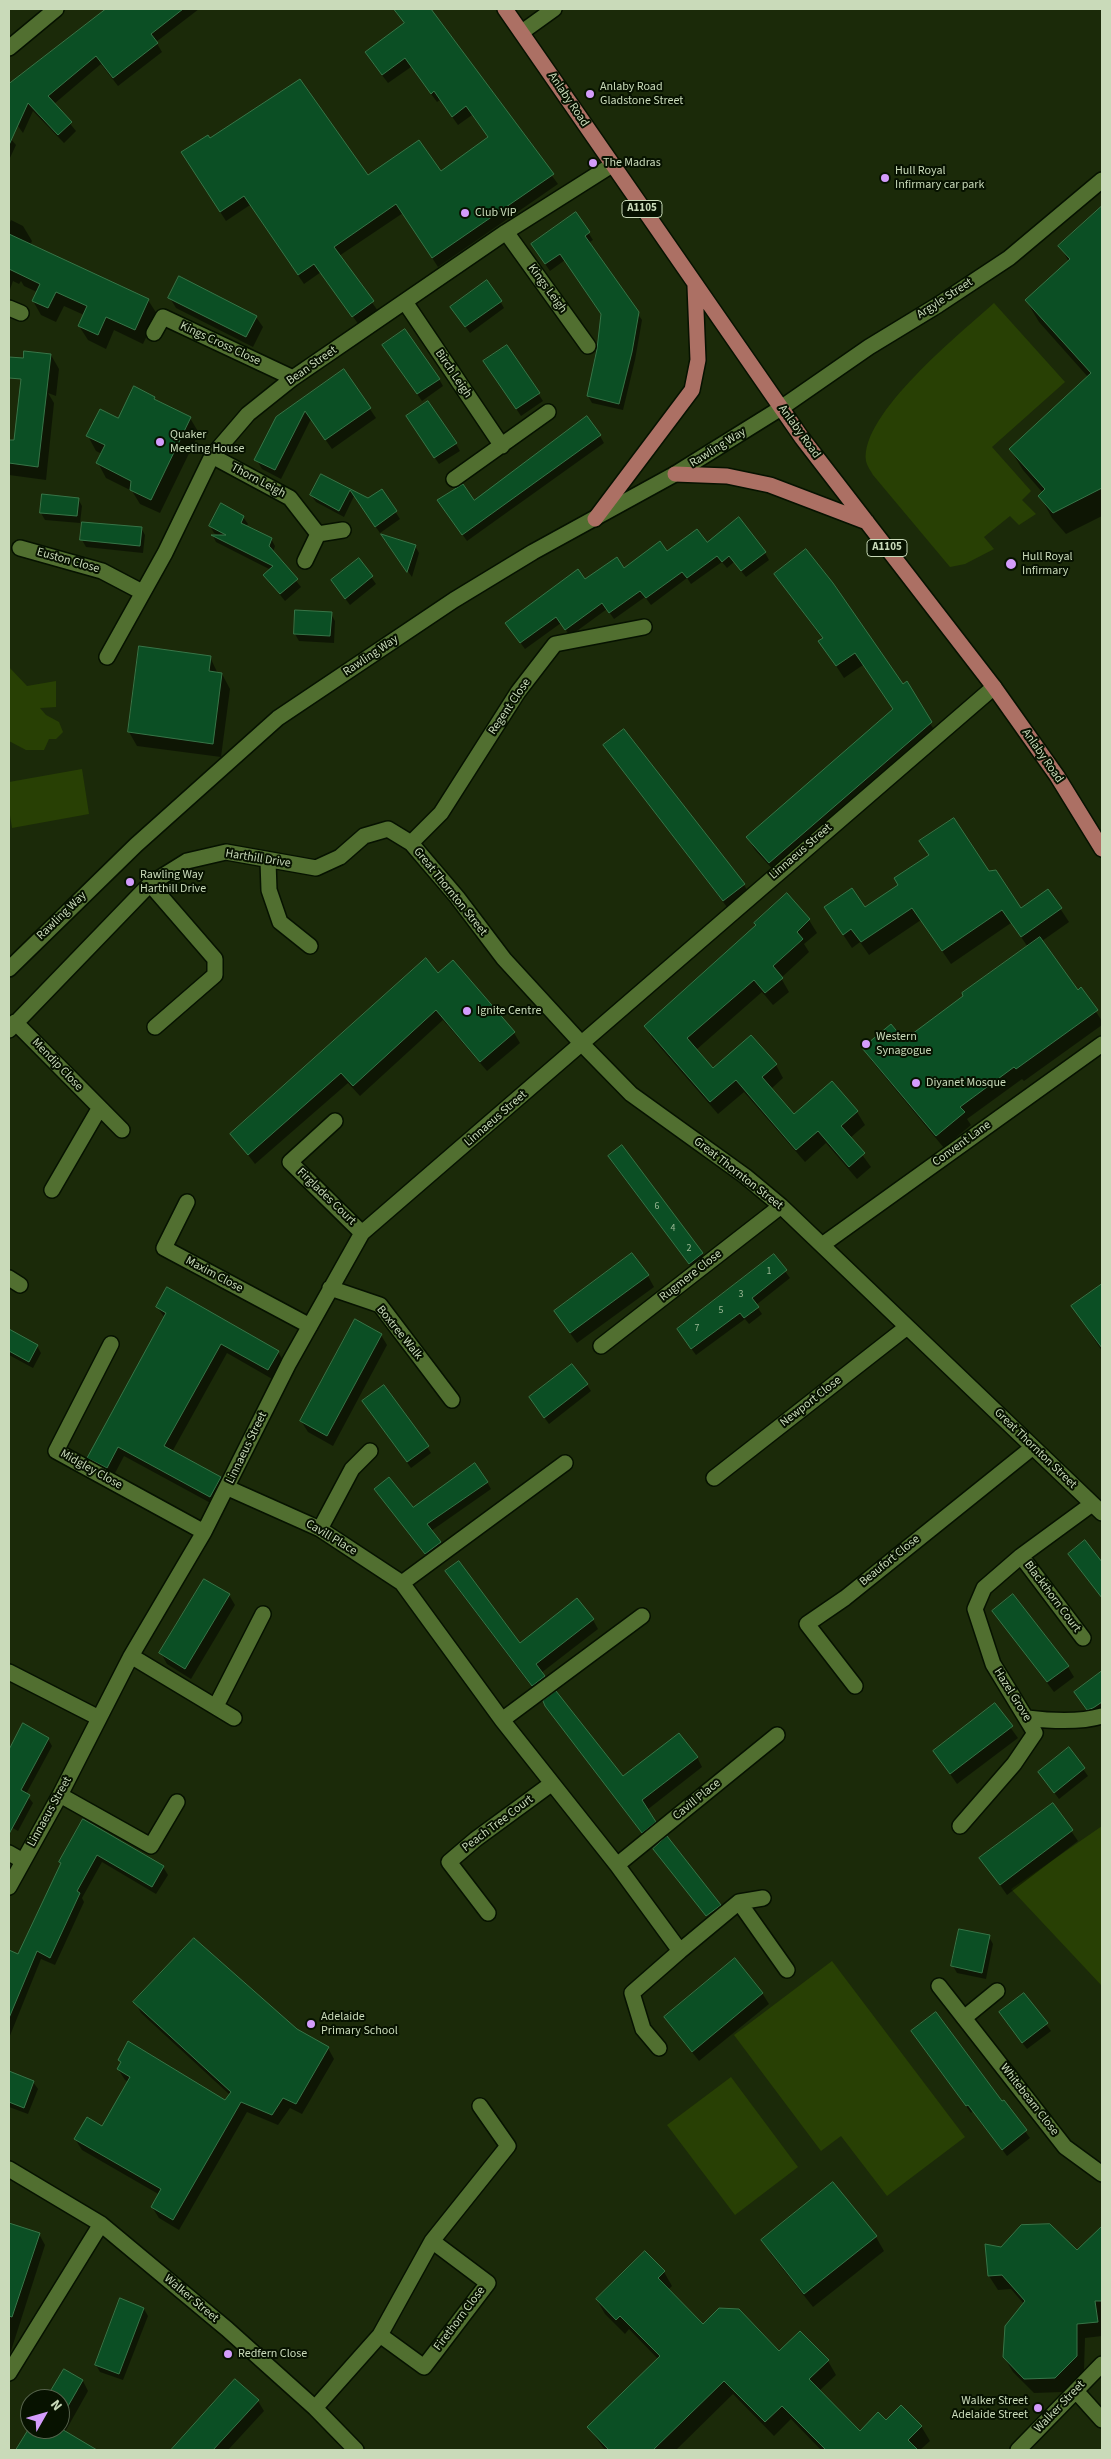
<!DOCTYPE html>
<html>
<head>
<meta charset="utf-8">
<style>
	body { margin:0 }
	#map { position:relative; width:1111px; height:2459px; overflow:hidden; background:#1b2a09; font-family:"Source Sans 3",sans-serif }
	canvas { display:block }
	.frame { position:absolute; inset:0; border:10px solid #c9dab9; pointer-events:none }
	.north { position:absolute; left:20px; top:2389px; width:50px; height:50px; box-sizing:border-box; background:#071200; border:1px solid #55624a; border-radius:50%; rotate:52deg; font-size:14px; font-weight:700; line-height:20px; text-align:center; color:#c9dab9 }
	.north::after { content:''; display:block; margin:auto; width:18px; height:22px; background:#d49cfc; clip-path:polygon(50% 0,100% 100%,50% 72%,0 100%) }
</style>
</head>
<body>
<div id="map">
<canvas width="1111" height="2459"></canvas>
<div class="frame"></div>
<div class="north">N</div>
</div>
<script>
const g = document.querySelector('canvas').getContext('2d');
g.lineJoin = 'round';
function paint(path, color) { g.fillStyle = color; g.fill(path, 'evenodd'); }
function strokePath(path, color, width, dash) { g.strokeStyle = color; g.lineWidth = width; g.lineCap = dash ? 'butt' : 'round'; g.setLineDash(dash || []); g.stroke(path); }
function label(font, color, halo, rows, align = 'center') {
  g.font = font + ' "Source Sans 3",sans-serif'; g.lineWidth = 4; g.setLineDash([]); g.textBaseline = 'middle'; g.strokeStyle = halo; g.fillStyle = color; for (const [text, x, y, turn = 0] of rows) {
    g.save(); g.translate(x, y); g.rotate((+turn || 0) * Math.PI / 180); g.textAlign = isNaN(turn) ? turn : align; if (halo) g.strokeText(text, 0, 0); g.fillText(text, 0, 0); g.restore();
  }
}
paint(new Path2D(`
	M994,303l71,79 -73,65 39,44 -9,9 14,14 -17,11 -9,-9 -26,21 10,12 -29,15 -15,3 -77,-92c-2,-4 -6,-9 -7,-14 -6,-47 95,-128 128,-158z
	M9,667l18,19 29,-5v26l-16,1 6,7 13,7 4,10 -7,7h-7l-5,11h-18l-17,-9z
	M82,769l7,45 -77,14 -3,-19v-27z
	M1102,1826v160l-91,-97z
	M832,1961l133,176 -78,59 -46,-60 -20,15 -87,-116z
	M731,2077l67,90 -63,48 -68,-90z`), '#284004');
paint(new Path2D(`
	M107,9h92l-43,33 6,10 -44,34 -17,-22 -47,40 22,27 -12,12 -31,-32 -10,22 -14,-19v-28z
	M395,9h36l127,175 -120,83 -35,-54 -64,43 39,55 -19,14 -38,-53 -17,12 -54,-79 -24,16 -38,-59 21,-22 159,37 73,-4 48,-35 -17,-23 -14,10 -18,-25 -3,2 -26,-35 -23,16 -16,-21 -5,-9 38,-29z
	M9,137l7,8 -7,15z
	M1102,210v306l-36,18 -14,-16 -12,-22 3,-3 -20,-23 -13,-21 78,-72 -49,-55 -13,-22 43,-38 -9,-16z
	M576,214l17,26 -5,3 54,77 -7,40 -12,50 -31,-7 -4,-7 14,-81 -37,-55 -15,11 -18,-26z
	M11,220l12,6 9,15 -2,4 118,55 9,14 -14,30 -29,-14 -8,19 -18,-9 -9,-14 5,-11 -20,-9 -8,16 -15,-7 -8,-14 4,-9 -13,-6 -3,-5 -2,3 -6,-3 -4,11v-68z
	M170,298l86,19 7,10 -10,20 -77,-39z
	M500,301l4,7 -34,25 -14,-19z
	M507,346l36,55 -22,15 -32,-48z
	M388,352l51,27 4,7 -21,15z
	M51,355l8,14 -3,27 -8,-3 6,10 -8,77 -37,-5v-34l6,1z
	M344,371l32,47 -44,31 -21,-30 -30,60 -19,-10 -6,-10z
	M154,398l3,4 33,16 9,15 -39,80 -20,-9 -8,-13 -26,-13 -8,-15 4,-9 -6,-3 -8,-15z
	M412,424l44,20 4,7 -21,13z
	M600,436l4,7 -137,98 -24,-34 31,-6z
	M321,476l47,24 13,-10 19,29 -20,14 -26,-37 -10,21 -28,-15 -5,-7z
	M78,499l4,7 -2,17 -35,-3 -4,-7z
	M243,517l5,7 -2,3 25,12 4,7 -2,6 28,35 -16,14 -21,-26 7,-5 -55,-28 -3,-6 8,1 -7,-4 -4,-7z
	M83,523l58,5 4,7 -2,18 -57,-6 -4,-7z
	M386,541l29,5 4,7 -7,24z
	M706,544l59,9 4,7 -23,17 -12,-15 -7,6 -5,-6 -31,22 -4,-6 -36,27 -6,-8 -31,22 -7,-10 -37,27 -9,-13 -36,26 -14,-19 74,-49 82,-28z
	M359,560l17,24 -26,21 -18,-24z
	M775,575l128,110 35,50 -161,139 -22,-24 -7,-12 146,-128 -31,-45 -19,13 -24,-37 3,-2z
	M331,614l4,7 -1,22 -35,-2 -4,-7z
	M210,657l8,17h4l8,15 -9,68 -84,-11 -8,-14z
	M604,746l140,139 6,10 -20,16z
	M921,842l67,31 33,36 27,-19 21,32 -27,19 35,50 4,-2 21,32v4l-78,56 -2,-2 -55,40 4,6 -27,23 -73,-88 -7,-12 39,-6 125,-95 -17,-24 -60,41 -30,-44 -52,35 -9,-13 -8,6 -18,-27 30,-12 35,-23 31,-30z
	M787,895l22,25 8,13 -13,11 5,8 -28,26 8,14 -16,13 -11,-13 -66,58 17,20 63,-5 7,13 -12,11 23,26 38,-32 25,29 8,13 -15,13 21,29 -14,12 -31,-36 -21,19 -61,-70 -26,22 -65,-75 -8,-13 112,-101z
	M438,974l76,59 6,10 -33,28 -44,-51 -83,76 -12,-13 -93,81 -23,-30z
	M621,1147l81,107 5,9 -12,9 -81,-107 -5,-9z
	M774,1256l16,22 -34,27 6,9 -13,10 -4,-5 -49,36 -14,-19z
	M648,1276l6,11 -77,56 -22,-31z
	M1102,1285v66l-29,-44z
	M157,1307l121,45 6,10 -10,18 -47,-27 -55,99 48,26 6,10 -10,18 -92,-50 -11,21 -18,-9 -6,-10 76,-140z
	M9,1330l28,16 4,7 -8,15 -24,-13z
	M381,1335l6,10 -54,101 -25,-14 -7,-11z
	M587,1385l4,6 -42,33 -19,-26z
	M363,1401l64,46 4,6 -20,15z
	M487,1482l4,7 -60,42 13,19 -14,11 -54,-71 36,18z
	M1085,1542l17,22v34l-33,-43z
	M452,1581l67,63 74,-24 5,9 -57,44 8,13 -11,9z
	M229,1595l6,10 -44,74 -24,-15 -6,-11z
	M993,1611l75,56 6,10 -20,15z
	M1102,1673v39l-10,4 -16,-24z
	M556,1693l67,85 74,-21 5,10 -55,43 13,18 -12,13 -98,-130z
	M994,1705l24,33 -61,46 -23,-33z
	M24,1725l24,14 4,7 -26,48 7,9 -15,28 -9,-5v-45l3,-7 -3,-2v-19z
	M1069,1749l19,27 -29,23 -20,-27z
	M1053,1805l25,36 -71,54 -26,-37z
	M84,1820l79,47 5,8 -12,19 -54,-32 -20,36 2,4 -29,63 -14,-6 -32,79v-76l4,-9 5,2z
	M654,1850l65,54 -14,11z
	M721,1906l3,6 -13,10 -4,-5z
	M989,1937l4,7 -7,35 -29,-6 -4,-7z
	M762,1993l7,11 -70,57 -34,-43z
	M1024,1995l27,36 -24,18 -22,-29z
	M135,2002l161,28 32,18 6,11 -32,55 -12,-6 -12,17 -31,-13 -68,118 -20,-12 -7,-11 8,-12 -78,-45 -7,-11 27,-11 27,-46 -4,-2 -7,-11 3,-5 -2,-4 106,42 5,-7 -89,-82z
	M912,2032l90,71 2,-1 26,36 -23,18 -34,-45 -2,2z
	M9,2072l24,10 5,7 -10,25 -19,-7z
	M12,2225l27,9 6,11 -36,112v-124z
	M1102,2228v108l-17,2 -1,33 -21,21 -29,1 -21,-21 -9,-15 20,-53 -13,-15 -13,1 -9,-14 12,-27 76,2z
	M876,2237l8,14 -71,56 -42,-53 -8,-14z
	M664,2272l8,14 -4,4 35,36 76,27 49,8 8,14 -17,16 41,42 26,-11 35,4 9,15 -10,9h-99l-30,-31 -17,17 -41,-42 -57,56h-71l-17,-23 70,-68 -29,-30 -4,5 -20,-20 -8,-14z
	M144,2309l4,7 -25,64 -23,-8 -4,-7z
	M64,2370l19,11 5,10 -23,41 29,18h-73l-2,-2 41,-19v-30h-12z
	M235,2380l23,21 6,10 -36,39h-56z`), '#0007');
const building = new Path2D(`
	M106,9h77l-32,25 7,9 -45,35 -17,-22 -48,40 24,26 -14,13 -30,-32 -19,42v-61z
	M394,9h37l123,165 -122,84 -36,-54 -62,43 40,54 -22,16 -38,-53 -16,11 -54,-79 -24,16 -39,-60 27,-17 2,3 90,-59 68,96 51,-35 22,31 47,-34 -22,-31 -14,11 -18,-26 -3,3 -26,-36 -23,17 -17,-23 39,-29z
	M1102,206v282l-49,25 -15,-17 7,-7 -36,-40 82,-76 -66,-73 45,-41 -12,-13z
	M576,212l14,20 -5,4 54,76 -7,40 -13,52 -32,-8 10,-47 4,-35 -41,-60 -15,10 -14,-20z
	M9,234l140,65 -14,31 -29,-13 -8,18 -20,-9 9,-20 -31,-14 -8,16 -16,-7 8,-17 -31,-15z
	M179,276l78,40 -11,21 -78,-39z
	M487,280l15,21 -37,26 -15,-20z
	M405,329l35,50 -23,15 -35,-49z
	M507,345l33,48 -24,16 -33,-48z
	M24,351l27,3 -13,113 -29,-4v-23h5l7,-61 -12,-1v-21l14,1z
	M344,369l27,39 -46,32 -20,-29 -30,59 -21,-10 22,-43z
	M134,386l21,11 -1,2 37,18 -40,83 -21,-10 1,-9 -35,-18 9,-18 -19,-9 14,-27 18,9z
	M428,401l29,42 -23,15 -28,-42z
	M587,416l14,19 -139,100 -25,-35 26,-16 11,16z
	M321,474l47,24 14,-9 15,22 -22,16 -25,-37 -11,21 -29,-16z
	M42,494l37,4 -2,18 -37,-3z
	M221,503l23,13 -3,7 31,15 -3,8 29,33 -18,15 -17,-19 10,-9 -62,-31h15l-17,-9z
	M739,517l27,35 -25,19 -12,-15 -7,6 -5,-6 -30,22 -5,-6 -36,26 -6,-7 -31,22 -7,-10 -37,27 -9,-13 -36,26 -15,-20 73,-54 7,10 32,-22 7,11 36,-27 7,10 30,-22 10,13z
	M82,522l60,5 -2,19 -60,-6z
	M381,534l35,11 -9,27z
	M806,549l27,34 70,101 4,-3 25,41 -163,141 -23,-26 147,-128 -38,-56 -19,13 -18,-25 5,-3 -49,-64z
	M359,558l14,18 -28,23 -14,-19z
	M295,610l37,2 -2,24 -36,-2z
	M139,646l72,10 -2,15 13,2 -9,71 -85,-12z
	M624,729l121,155 -22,17 -120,-156z
	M954,818l35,53 7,-1 25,38 27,-19 14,19 -41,29 -19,-27 -60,41 -30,-43 -51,34 -10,-13 -8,6 -19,-28 28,-19 13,19 33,-22 -4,-7 35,-23 -10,-14z
	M787,893l23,26 -13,13 6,7 -30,27 10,12 -18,15 -11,-13 -67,58 26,30 38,-33 26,29 -15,13 32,37 38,-33 26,30 -17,15 24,27 -16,14 -31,-36 -22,19 -60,-70 -26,22 -66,-76 112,-101 -2,-2z
	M1040,937l38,53 3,-3 17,23 -82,59 -2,-2 -54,40 5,5 -29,24 -74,-88 29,-24 13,16 59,-44 -1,-3z
	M426,958l12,15 15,-13 62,72 -35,30 -44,-52 -83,76 -12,-13 -93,82 -18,-21z
	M622,1145l81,108 -14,11 -81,-108z
	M632,1253l17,22 -79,58 -16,-22z
	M774,1254l13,16 -35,28 7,9 -15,11 -4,-5 -49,36 -14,-20z
	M1102,1284v64l-31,-42z
	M167,1287l112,64 -11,19 -47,-26 -57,102 57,31 -11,20 -92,-50 -11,21 -20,-10 79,-145 -10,-6z
	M355,1319l27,15 -55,102 -27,-15z
	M9,1329l29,16 -9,17 -20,-11z
	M572,1364l16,20 -44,34 -15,-21z
	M384,1385l45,61 -22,16 -45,-61z
	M475,1463l13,19 -61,42 14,18 -16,12 -51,-65 15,-12 24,30z
	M1085,1540l17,22v36l-34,-44z
	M459,1561l61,82 57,-45 17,21 -58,45 9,12 -13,10 -87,-115z
	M204,1579l26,15 -45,75 -26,-16z
	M1013,1594l56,72 -22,16 -55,-71z
	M1102,1671v31l-9,6 -6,2 -13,-18z
	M556,1691l67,85 56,-43 19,24 -56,43 14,22 -14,11 -97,-127 -2,-5z
	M995,1703l18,23 -63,48 -17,-23z
	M23,1723l26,15 -28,52 9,5 -21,39v-84z
	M1069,1747l16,21 -31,25 -16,-21z
	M1053,1803l20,27 -73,55 -21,-27z
	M83,1819l81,47 -12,21 -55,-32 -20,36 3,2 -30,65 -13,-7 -28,67v-68l9,4 43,-91 -2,-1z
	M667,1836l54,69 -15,11 -53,-67z
	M959,1929l31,6 -8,38 -31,-7z
	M194,1938l103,91 32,18 -33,57 -13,-6 -11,17 -31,-13 -68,118 -22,-13 10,-18 -87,-50 13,-22 15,9 28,-49 -13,-8 4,-7 -3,-2 10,-19 97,59 6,-8 -98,-90z
	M735,1958l28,35 -71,59 -28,-35z
	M1024,1993l24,30 -26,20 -23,-31z
	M936,2012l66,89 2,-1 23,30 -25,20 -34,-45 -2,1 -55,-75z
	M9,2071l25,10 -10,27 -15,-6z
	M833,2182l44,54 -73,58 -43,-54z
	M9,2223l31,10 -28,84 -3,-1z
	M1050,2224l27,26 25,-24v75h-7l3,21 -21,2v32l-22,22 -31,1 -21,-22 2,-31 20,-25 -23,-26 -14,1 -3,-32 16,3 20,-22z
	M645,2251l20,20 -7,7 45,46 16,-16 20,1 40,42 21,-20 29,29 -20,19 51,52 18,-19 8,8 15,-15 21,21 -14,14 10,10h-92l-44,-44 -17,16 -41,-41 -71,69h-44l-22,-23 73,-71 -40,-40 -4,4 -20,-21z
	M120,2298l24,10 -25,66 -24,-9z
	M64,2369l19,11 -23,40v-21h-14z
	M235,2379l24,21 -46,50h-42z
	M30,2427v2l30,-1 37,22h-81z`);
paint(building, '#0b4f24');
strokePath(building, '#387548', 1);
const street = new Path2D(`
	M522,32l32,-23
	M9,48l47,-39
	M506,232l82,114
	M405,302l97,144
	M9,308l12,5
	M154,333l9,-16 130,61
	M212,456l78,42 28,36
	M454,479l94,-67
	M20,548l82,23 40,21
	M305,561l13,-27 25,-4
	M107,657l58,-104 47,-97 36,-42 45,-36 213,-146 106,-67
	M411,843l30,-30 77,-121 37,-48 89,-17
	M268,861l1,29 11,32 30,24
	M150,884l65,75v16l-60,52
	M15,1022l107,108
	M9,1030l141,-146 37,-23 39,-9 90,16 24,-11 24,-21 24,-7 23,14 46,54 47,62 78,85 49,50 114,82 36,30 321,307
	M335,1121l-45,41 72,71
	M52,1190l47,-81
	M187,1202l-23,46 146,78
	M822,1245l280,-201
	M9,1278l11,7
	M330,1288l50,17 72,95
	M111,1344l-55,107 148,81
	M601,1346l180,-140
	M714,1478l193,-151
	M228,1488l92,41 82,54 100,137 115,145 63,86 59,-49 24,-4
	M320,1529l32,-60 18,-18
	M1021,1556l62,82
	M402,1583l163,-120
	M131,1656l103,62
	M9,1672l90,46
	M855,1686l-48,-62 38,-26 188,-151
	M216,1706l47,-92
	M1027,1718c24,3 51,5 75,-2
	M502,1720l140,-104
	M60,1795l91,51 26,-44
	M960,1826l54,-62 21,-31 -42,-69 -18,-55 9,-21 37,-32 71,-52
	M9,1853l14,8
	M617,1865l160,-130
	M9,1887l51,-92 71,-139 73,-124 85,-169 73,-130 632,-546
	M739,1902l48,68
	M488,1913l-39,-51 27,-23 75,-55
	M939,1986l126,161 37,27
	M964,2018l33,-27
	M659,2048l-16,-19 -11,-36 48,-42
	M9,2169l92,55 126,105 88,79 41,42
	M380,2335l44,32 64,-84 -56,-42
	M9,2373l92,-149
	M1076,2391l26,29
	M315,2408l65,-73 52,-94 76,-95 -28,-40
	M1018,2450l84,-86`);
const secondary = new Path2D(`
	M9,969l127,-124 142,-127 176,-118 79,-48 142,-78 106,-66 88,-61 69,-42 71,-47 93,-78`);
const primary = new Path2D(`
	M505,9l297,429 192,249 63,89 45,73
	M675,474l52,2 43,9 97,37
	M595,519l97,-129 6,-30 -3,-74`);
strokePath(street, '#061200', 18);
strokePath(secondary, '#061200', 18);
strokePath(primary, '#061200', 18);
strokePath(street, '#516f30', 15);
strokePath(secondary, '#516f30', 15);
strokePath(primary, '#ac7064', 15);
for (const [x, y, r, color] of [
	[590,94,5,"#d49cfc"],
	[593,163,5,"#d49cfc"],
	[885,178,5,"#d49cfc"],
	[465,213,5,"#d49cfc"],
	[160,442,5,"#d49cfc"],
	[1011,564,6,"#d49cfc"],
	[130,882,5,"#d49cfc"],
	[467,1011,5,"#d49cfc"],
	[866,1044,5,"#d49cfc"],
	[916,1083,5,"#d49cfc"],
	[311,2024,5,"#d49cfc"],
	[228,2354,5,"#d49cfc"],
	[1038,2408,5,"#d49cfc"]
]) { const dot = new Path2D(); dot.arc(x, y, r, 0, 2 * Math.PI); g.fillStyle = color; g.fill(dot); strokePath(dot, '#071200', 2); }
label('10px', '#9ab794', null, [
	["6",657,1207],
	["4",673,1229],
	["2",689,1249],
	["1",769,1272],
	["3",741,1295],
	["5",721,1311],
	["7",697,1329]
]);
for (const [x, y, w] of [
	[642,209,40],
	[887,548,40]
]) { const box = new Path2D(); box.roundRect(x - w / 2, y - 8.5, w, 17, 4); g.fillStyle = '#071200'; g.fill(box); strokePath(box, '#c9dab9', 1); }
label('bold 11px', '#c9dab9', null, [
	["A1105",642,209],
	["A1105",887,548]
]);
label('12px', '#c9dab9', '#071200', [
	["Anlaby Road",600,87],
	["Gladstone Street",600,101],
	["The Madras",603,163],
	["Hull Royal",895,171],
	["Infirmary car park",895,185],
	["Club VIP",475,213],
	["Quaker",170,435],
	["Meeting House",170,449],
	["Hull Royal",1022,557],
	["Infirmary",1022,571],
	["Rawling Way",140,875],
	["Harthill Drive",140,889],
	["Ignite Centre",477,1011],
	["Western",876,1037],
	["Synagogue",876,1051],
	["Diyanet Mosque",926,1083],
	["Adelaide",321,2017],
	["Primary School",321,2031],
	["Redfern Close",238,2354],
	["Walker Street",1028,2401,"right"],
	["Adelaide Street",1028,2415,"right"]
], 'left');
label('12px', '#c9dab9', '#071200', [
	["Anlaby Road",568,100,56],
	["Kings Leigh",547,289,54],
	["Argyle Street",945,299,-33],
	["Kings Cross Close",220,344,25],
	["Bean Street",312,366,-35],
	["Birch Leigh",453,374,56],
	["Anlaby Road",799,432,54],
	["Rawling Way",718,448,-32],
	["Thorn Leigh",258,481,28],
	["Euston Close",68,561,16],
	["Rawling Way",371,656,-34],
	["Regent Close",510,707,-56],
	["Anlaby Road",1042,756,55],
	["Linnaeus Street",801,852,-41],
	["Harthill Drive",258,859,9],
	["Great Thornton Street",450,892,51],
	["Rawling Way",62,916,-44],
	["Mendip Close",57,1065,46],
	["Linnaeus Street",496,1119,-41],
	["Convent Lane",962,1144,-36],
	["Great Thornton Street",738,1174,38],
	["Firglades Court",326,1197,44],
	["Maxim Close",214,1275,28],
	["Rugmere Close",691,1276,-38],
	["Boxtree Walk",399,1333,51],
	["Newport Close",811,1402,-38],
	["Linnaeus Street",247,1448,-64],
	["Great Thornton Street",1035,1449,44],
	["Midgley Close",91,1470,29],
	["Cavill Place",331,1538,31],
	["Beaufort Close",890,1561,-39],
	["Blackthorn Court",1052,1597,53],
	["Hazel Grove",1012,1695,58],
	["Cavill Place",697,1800,-39],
	["Linnaeus Street",50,1812,-61],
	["Peach Tree Court",498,1824,-37],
	["Whitebeam Close",1029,2100,52],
	["Walker Street",191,2299,40],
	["Firethorn Close",460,2319,-53],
	["Walker Street",1060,2407,-46]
]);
</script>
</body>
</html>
